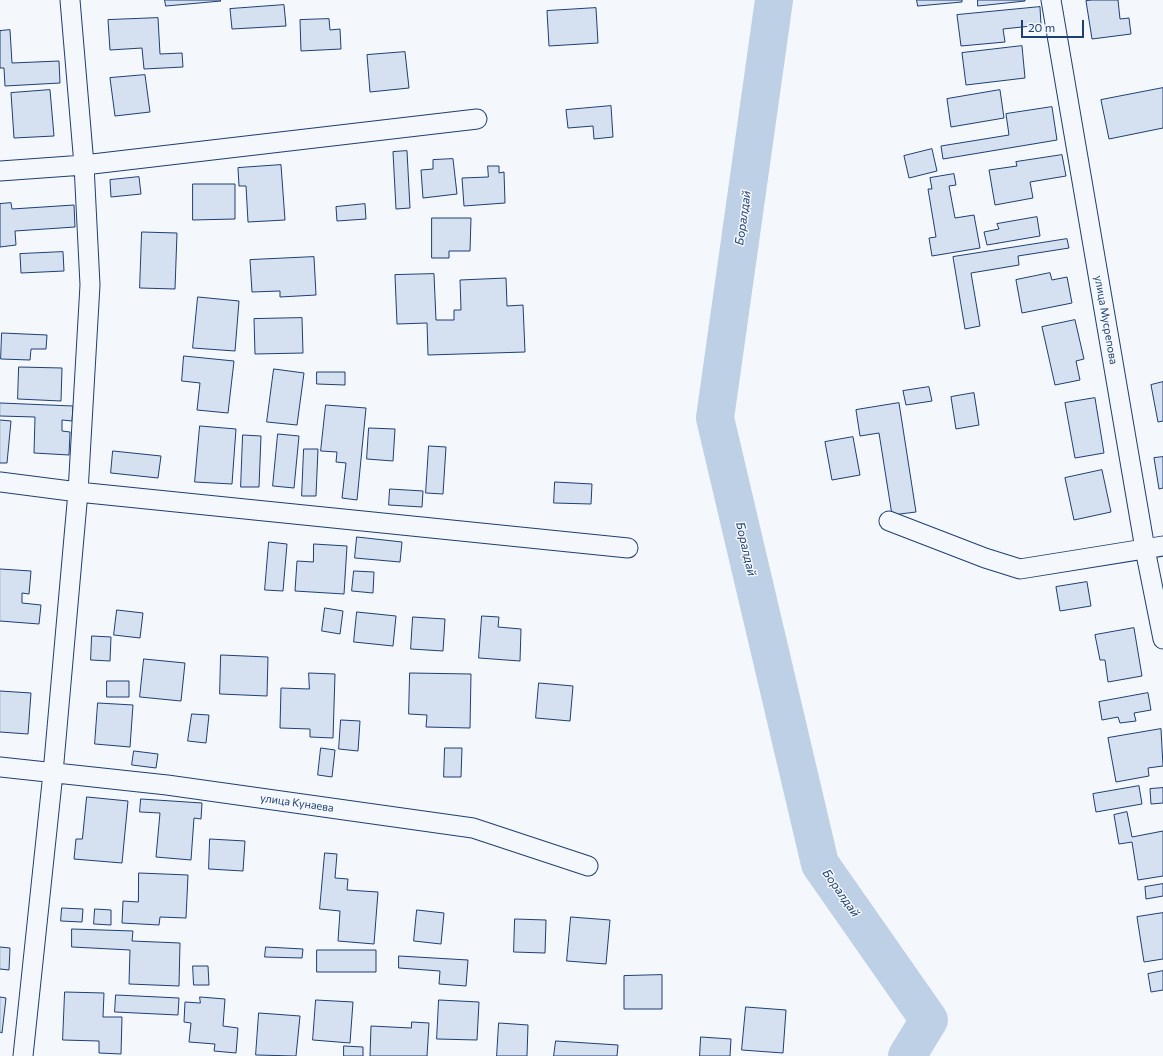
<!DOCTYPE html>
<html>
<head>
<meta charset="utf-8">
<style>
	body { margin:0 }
	#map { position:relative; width:1163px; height:1056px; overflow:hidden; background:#f4f7fb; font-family:Commissioner,sans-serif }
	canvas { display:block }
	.scale { position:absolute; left:1021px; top:20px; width:63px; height:18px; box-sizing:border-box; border:2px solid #1d3f73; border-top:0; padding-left:5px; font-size:12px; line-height:14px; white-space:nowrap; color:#1d3f73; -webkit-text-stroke:3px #f4f7fb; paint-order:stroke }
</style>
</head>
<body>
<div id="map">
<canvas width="1163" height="1056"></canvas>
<div class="scale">20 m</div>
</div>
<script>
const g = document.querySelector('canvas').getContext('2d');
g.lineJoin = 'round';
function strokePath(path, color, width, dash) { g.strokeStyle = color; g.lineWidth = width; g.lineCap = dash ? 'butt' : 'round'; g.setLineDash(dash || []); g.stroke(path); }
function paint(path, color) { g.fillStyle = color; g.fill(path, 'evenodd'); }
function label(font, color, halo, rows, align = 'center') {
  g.font = font + ' Commissioner,sans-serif'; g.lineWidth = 3; g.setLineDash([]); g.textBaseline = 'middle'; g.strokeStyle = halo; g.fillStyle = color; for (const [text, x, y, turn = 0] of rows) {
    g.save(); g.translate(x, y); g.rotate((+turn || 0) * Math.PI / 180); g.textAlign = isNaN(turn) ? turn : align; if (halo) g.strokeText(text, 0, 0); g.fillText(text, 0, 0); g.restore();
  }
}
strokePath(new Path2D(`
	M774,0l-59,418 105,446 109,156 -22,36`), '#bed0e5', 38);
const building = new Path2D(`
	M165,0h55l1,1 -55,5z
	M917,0h45v2l-44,4z
	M978,0h47v1l-47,5z
	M1093,0h25l2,19 9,-1 2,16 -39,5 -6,-38z
	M284,5l2,21 -54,3 -2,-20z
	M1040,7l1,18 -38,4 2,13 -44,4 -4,-31z
	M596,8l2,35 -49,3 -2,-35z
	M158,18l2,36 22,-1 1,14 -39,2 -2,-21 -32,2 -2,-30z
	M329,19l1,11 10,-1 1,20 -40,2 -1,-31z
	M10,30l2,33 47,-2 1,22 -55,3 -1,-18h-4v-37z
	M1022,46l3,32 -59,7 -4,-32z
	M405,52l4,36 -39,4 -3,-37z
	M145,75l5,37 -35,4 -5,-38z
	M1163,88v40l-54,11 -8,-39z
	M50,90l4,46 -40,2 -3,-45z
	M1000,90l4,28 -53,9 -4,-28z
	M611,106l2,31 -19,2 -1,-13 -25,2 -2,-18z
	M1052,107l5,33 -114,19 -2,-13 68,-11 -3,-21z
	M932,149l5,22 -28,7 -5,-22z
	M407,151l3,57 -14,1 -3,-57z
	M1062,155l4,21 -36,6 3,16 -38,7 -6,-35 28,-4 -1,-4z
	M453,159l4,35 -34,4 -2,-28 12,-1v-9z
	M281,165l4,55 -37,2 -2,-36h-7l-1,-18z
	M488,166h11v7l5,-1 1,31 -41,3 -2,-28 26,-1z
	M954,174l2,11 -7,1 6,32 19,-3 6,33 -48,8 -3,-18 7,-1 -8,-48h4l-2,-11z
	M139,177l2,17 -30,3 -1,-17z
	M193,184h42v35l-42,1z
	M11,203l1,6 62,-4 1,22 -60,4 1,14 -16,2v-43z
	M365,204l1,15 -29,2 -1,-14z
	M1037,217l3,19 -53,9 -3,-13 15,-3 -2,-5z
	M432,218h39l-1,33h-21v7h-17z
	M142,232l35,1 -2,56 -35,-1z
	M1067,239l2,9 -51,8 1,9 -48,8 9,53 -15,3 -12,-72z
	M63,252l1,19 -43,2 -1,-19z
	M314,257l2,38 -36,2v-6l-28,1 -2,-32z
	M1050,273l2,7 15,-3 5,26 -50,10 -6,-33z
	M434,274l2,46h18v-10h7l-1,-30 46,-2 1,28 16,-1 2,47 -97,3 -1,-32 -30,1 -2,-49z
	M198,297l41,4 -4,50 -42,-3z
	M302,318l1,35 -48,1 -1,-35z
	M1075,320l9,39 -8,2 4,19 -25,5 -13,-58z
	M2,333l45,2 -1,14h-15l-1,11 -29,-1z
	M184,356l50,5 -6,52 -31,-3 3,-27 -18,-2z
	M19,367l43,1 -1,33 -43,-2z
	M274,369l30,4 -7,52 -30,-3z
	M317,372h28v13l-28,-1z
	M1163,382v39l-5,1 -7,-37z
	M929,387l3,14 -26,4 -3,-14z
	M974,393l5,32 -23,4 -5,-32z
	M1095,398l9,55 -29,5 -10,-55z
	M0,403l73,3 -1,15 -10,-1v11l8,1 -1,23 -35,-2 1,-36 -35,-1z
	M899,403l17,109 -24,3 -13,-82 -19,3 -4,-26z
	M326,405l40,3 -9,92 -15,-2 4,-35 -10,-1 1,-10 -16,-1z
	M0,420l11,1 -4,42h-7z
	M200,426l36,3 -4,55 -37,-2z
	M369,428l26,1 -2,32 -26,-2z
	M278,434l21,2 -5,52 -21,-2z
	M243,435l18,1 -2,51h-18z
	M853,437l7,38 -28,5 -7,-38z
	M429,446l17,1 -3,47 -17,-1z
	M304,449h14l-2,47h-14z
	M113,451l48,5 -3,22 -47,-5z
	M1163,457v31l-4,1 -5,-31z
	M1102,470l9,42 -37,8 -9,-42z
	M555,482l37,2 -1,20 -37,-1z
	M390,489l33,2 -1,16 -33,-2z
	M357,537l45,5 -2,20 -45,-4z
	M269,542l18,2 -4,47 -18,-1z
	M314,544l33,2 -3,48 -49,-3 2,-30 16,1z
	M0,569l31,2 -2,23 -7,-1v10l19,2 -2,19 -39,-3z
	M354,571l20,1 -1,21 -21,-2z
	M1087,582l4,24 -31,5 -4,-24z
	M325,608l18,3 -3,23 -18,-3z
	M117,610l26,3 -3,25 -26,-3z
	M357,612l39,4 -3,30 -39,-4z
	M482,616l17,1 -1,10 23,2 -1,32 -41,-3z
	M413,617l32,2 -2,32 -32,-2z
	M1134,628l8,48 -34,6 -3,-22h-5l-5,-25z
	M92,636l19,1 -1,24 -19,-1z
	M221,655l47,2 -1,39 -47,-2z
	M144,659l41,4 -4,38 -41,-4z
	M309,673l26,1 -2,64 -23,-1v-8l-30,-1 1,-40 28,1z
	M410,673l61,1 -1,54 -44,-1 1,-12 -18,-1z
	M107,681h22v16h-22z
	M539,683l34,3 -3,35 -34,-3z
	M0,691l31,2 -3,41 -28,-2z
	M1148,693l3,17 -17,3 2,8 -16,2 -2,-6 -16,3 -3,-18z
	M98,703l35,2 -3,42 -35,-3z
	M192,714l17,1 -3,28 -18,-2z
	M341,720l19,1 -2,30 -19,-2z
	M1161,729l2,37 -15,2 1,8 -33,6 -8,-44z
	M321,748l14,2 -3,27 -14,-2z
	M445,748h17l-1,29h-17z
	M134,751l24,3 -2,14 -24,-3z
	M1139,786l3,18 -46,8 -3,-18z
	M1163,788v15l-12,1 -1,-15z
	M87,797l41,4 -6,62 -48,-4 2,-20h6z
	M141,799l61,4 -1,16 -7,-1 -3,42 -35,-3 4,-44 -20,-1z
	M1127,812l5,25 31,-6v45l-25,4 -6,-38 -13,2 -5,-29z
	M210,839l35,2 -2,30 -34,-2z
	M325,853l12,1 -2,24 13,1 -1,11 31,2 -4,52 -36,-3 2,-30 -20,-2z
	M139,873l49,2 -2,43 -26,-1 -1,8 -37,-2 1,-22 15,1z
	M1163,884v12l-17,3 -1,-12z
	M62,908l21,1 -1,13 -21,-1z
	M95,909l16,1v15l-17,-1z
	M417,910l27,3 -3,31 -27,-3z
	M1163,913v46l-19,3 -7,-45z
	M571,917l39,3 -4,44 -39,-3z
	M515,919l31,1 -1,33 -31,-1z
	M72,929l61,2 -1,10 48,2 -1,43 -50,-2 1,-34 -58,-3z
	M0,947l10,1 -1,22 -9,-1z
	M266,947l37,2 -1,9 -37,-1z
	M317,950h59v22h-59z
	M399,956l69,4 -2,26 -27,-2 1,-13 -41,-3z
	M193,966h15l1,19h-15z
	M1163,971v19l-12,2 -3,-18z
	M662,975v34h-38v-33z
	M65,992l39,1 -1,24h19l-1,37 -22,-1v-12l-36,-1z
	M116,995l63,3 -1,17 -63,-3z
	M0,997l6,1 -4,35 -2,-1z
	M200,997l25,2 -2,27 15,2 -2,25 -22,-2 1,-7 -26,-2 2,-19 -7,-1 1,-20 15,1z
	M316,1000l37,2 -3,41 -37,-3z
	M439,1000l40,2 -2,38 -40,-1z
	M746,1007l40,3 -3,43 -41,-3z
	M259,1013l41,3 -4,40 -40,-1z
	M412,1022l17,1 -2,33h-57l1,-30 40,2z
	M499,1023l29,2 -1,31h-30z
	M701,1037l30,2 -1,17h-30z
	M556,1041l62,4 -1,11h-63z
	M344,1046l19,1v9h-19z`);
paint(building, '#d5e0f0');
strokePath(building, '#1d3f73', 1);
const street = new Path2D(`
	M1051,0l94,549 18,90
	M0,171l84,-6 393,-46
	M0,482l78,10 550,56
	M889,521l96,37 35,11 143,-23
	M0,767l167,18 306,43 115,38
	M23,1056l30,-283 25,-281 12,-207 -6,-120 -14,-165`);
strokePath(street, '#1d3f73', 21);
strokePath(street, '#f4f7fb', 19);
label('11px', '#1d3f73', '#f4f7fb', [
	["улица Мусрепова",1106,320,80],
	["улица Кунаева",297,803,8]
]);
label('italic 12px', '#1d3f73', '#f4f7fb', [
	["Боралдай",743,218,-82],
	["Боралдай",746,549,77],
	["Боралдай",841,893,55]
]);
</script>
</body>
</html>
